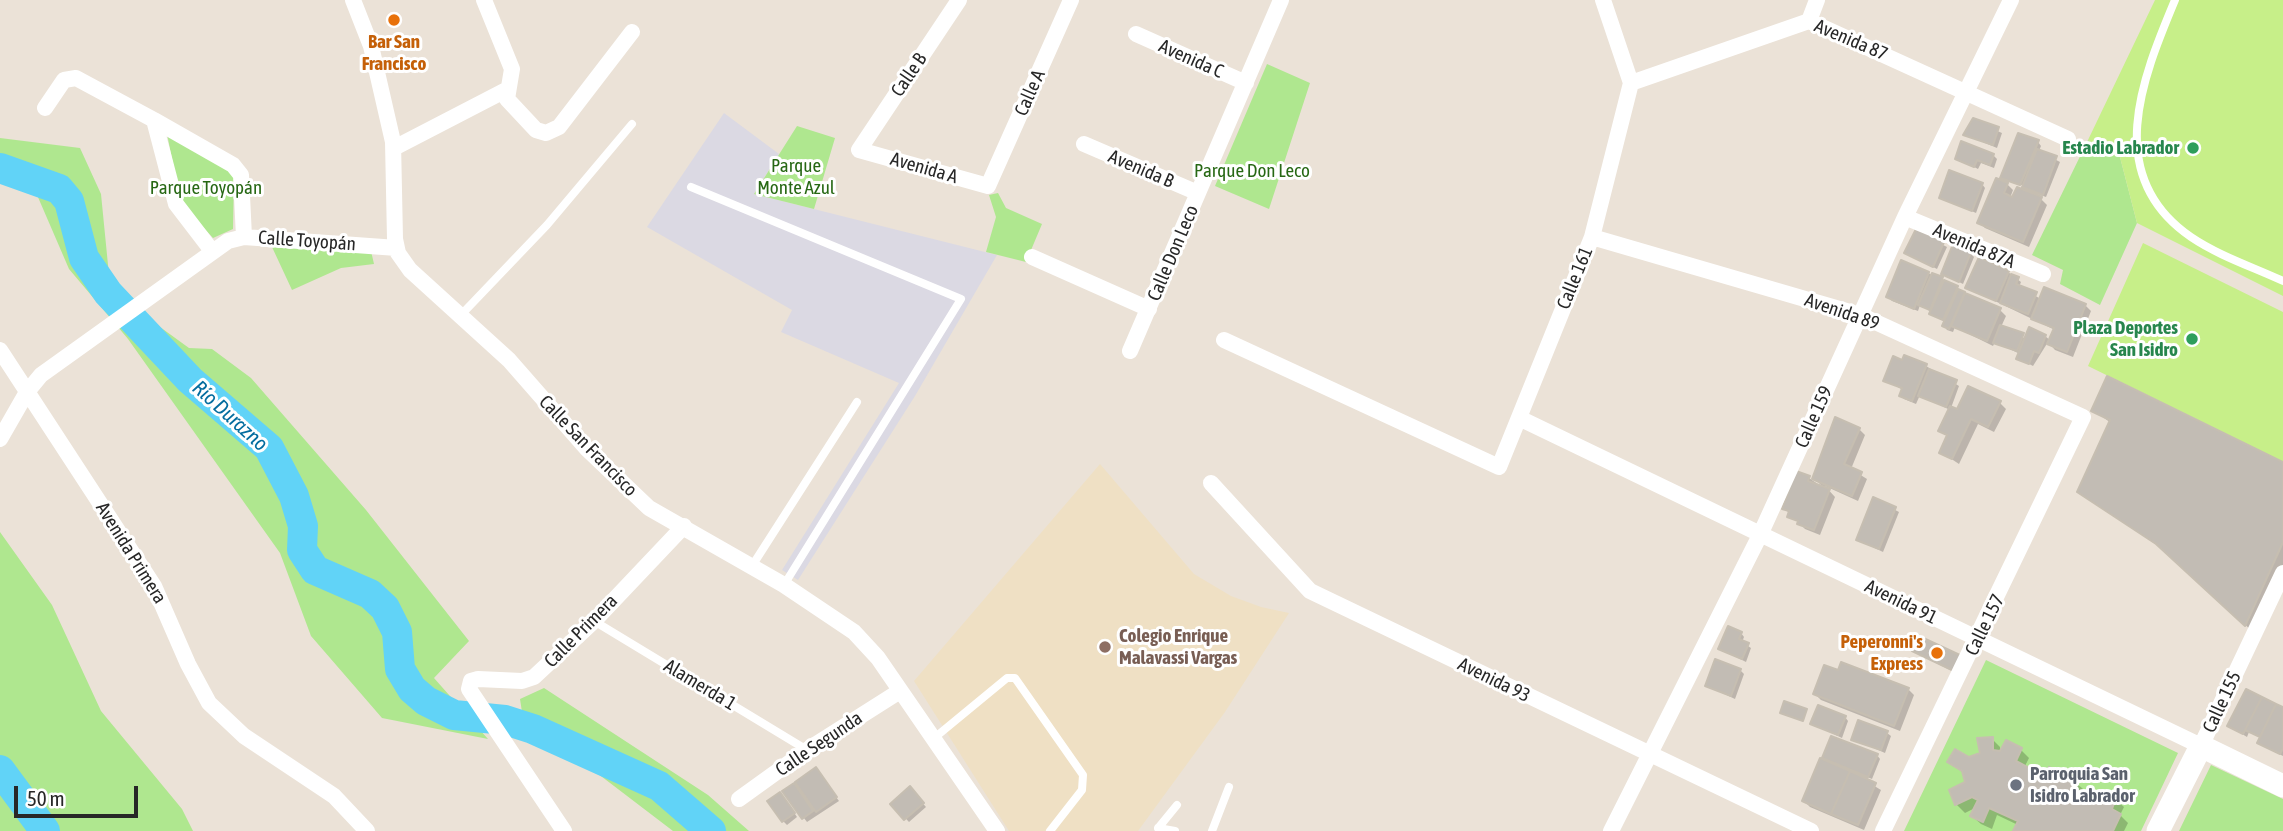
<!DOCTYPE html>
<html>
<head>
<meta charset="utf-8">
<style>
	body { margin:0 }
	#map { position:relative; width:2283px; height:831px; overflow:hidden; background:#ebe2d7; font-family:"Asap Condensed",sans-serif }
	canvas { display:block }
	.scale { position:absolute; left:14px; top:786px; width:124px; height:32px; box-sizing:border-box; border:4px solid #272727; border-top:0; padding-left:9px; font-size:21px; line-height:24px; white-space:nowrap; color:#272727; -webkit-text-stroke:5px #fff; paint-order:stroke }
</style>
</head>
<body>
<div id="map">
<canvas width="2283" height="831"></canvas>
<div class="scale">50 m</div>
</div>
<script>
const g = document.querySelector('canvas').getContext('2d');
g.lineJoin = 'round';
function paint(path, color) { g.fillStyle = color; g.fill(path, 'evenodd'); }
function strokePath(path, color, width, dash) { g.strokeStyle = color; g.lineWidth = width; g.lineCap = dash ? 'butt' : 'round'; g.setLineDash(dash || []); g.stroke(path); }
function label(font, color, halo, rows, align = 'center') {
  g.font = font + ' "Asap Condensed",sans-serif'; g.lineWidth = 6; g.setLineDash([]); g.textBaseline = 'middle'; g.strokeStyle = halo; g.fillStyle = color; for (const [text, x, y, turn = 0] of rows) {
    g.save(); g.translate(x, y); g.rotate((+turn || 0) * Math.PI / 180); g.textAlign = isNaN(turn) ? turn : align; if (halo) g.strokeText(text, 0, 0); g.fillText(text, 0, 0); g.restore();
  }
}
paint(new Path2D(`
	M724,113l55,41 -25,40 243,61 -82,141 -117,184 -16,-10 117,-187 -118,-51 11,-22 -145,-83z`), '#dbd9e3');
paint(new Path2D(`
	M1100,464l94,110 37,22 30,11 28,6 -64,99 -87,119h-129l-95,-150z`), '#efe0c4');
paint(new Path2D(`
	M1267,64l43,19 -41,126 -54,-23z
	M797,126l38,12 -21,71 -60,-15z
	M166,129l68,45 -1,55 -20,9 -32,-35z
	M0,138l80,10 21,46 8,81 40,44 40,29 23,1 39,29 115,132 103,131 -35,37 54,61 -106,-21 -71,-82 -31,-83 -152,-214 -59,-70 -41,-95h-28z
	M2088,140l32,17 17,66 -37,82 -40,-21 3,-14 -31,-15z
	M998,193l8,15 36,16 -16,38 -40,-10 10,-35 -7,-22z
	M272,247l99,4 3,13 -33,4 -49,22z
	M0,532l52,73 49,106 81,98 11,22h-193z
	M1986,660l192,93 -37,78h-28l-1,-22 4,-12 -14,-7 -6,11 -25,-13 4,-9 -26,-12 -5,9 -28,-15 5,-13 -15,-7 -6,10 -7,-1 -15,-11 2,14 -11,4 -13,-8 -9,13 15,9 3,11 -15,8 5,15 17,-8 6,3 -7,16 12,6 6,-14 29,13 -5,10h-109z
	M544,688l164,107 41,36h-76l-80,-61 -67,-32 -6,-39z
	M2211,765l72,34v32h-104z`), '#afe78f');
paint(new Path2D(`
	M2155,0h128v296l-146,-73 -17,-66 -32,-17z
	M2143,243l140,69v150l-195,-96z`), '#c7ef89');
paint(new Path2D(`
	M1974,121l28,12 -5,15 -31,-13z
	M2038,142l3,4 -2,5 21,11 -14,35 -11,-4 12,12 -18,42 -44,-19 -6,-6 28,-38 6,6 -3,8 23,-2 -9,-10 -22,-9z
	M1993,155l4,4 -3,9 -13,-5 -3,6 -21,-11z
	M1982,184l3,4 -9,25 -35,-16z
	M1916,231l31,16 -10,22 -31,-16z
	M1970,253l4,4 -11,27 -20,-10z
	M1902,262l40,17 24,16 34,15 6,6 -5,11 25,12 19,-3 6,5 4,-11 -87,-42 40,-16 13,10 -2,5 22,12 44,6 6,6 -18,46 -18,-7 -7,-8 -15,24 -15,-8 2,-4 -25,-12 -2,4 -38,-19 -2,5 -6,-2 -3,-4 2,-5 -26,-16 -2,6 -26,-10 -4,-4z
	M1926,366l33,20 -8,22 7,3 42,-8 6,6 -12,23 -16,-8 -19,40 -18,-12 7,-15 -8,-6 10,-21 -30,-15 -4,9 -12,-5 -3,-3 2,-6 -18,-10z
	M2093,410l190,54v104l-29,65 -87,-81 -88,-60 32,-69z
	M1859,429l6,6 -14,34 16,10 -9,22 -33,-15 10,11 -15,38 -15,-6 -21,-21 25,-30 16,11 -11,-11z
	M1874,499l25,13 -16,40 -25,-12z
	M1741,633l3,4 -2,5 9,6 -5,14 -26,-13z
	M1920,638l38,36 -40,-20 -4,-4z
	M1740,670l4,4 -9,25 -28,-13z
	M1908,689l6,6 -14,36 -79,-31 -6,-6z
	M2283,709v47l-20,-10 -4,-4 2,-4 -12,-6 -2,5 -18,-11z
	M1845,717l3,4 -6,17 -30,-14z
	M1887,733l4,3 -6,17 -32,-14z
	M1992,739l8,8v7l21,-4 8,8 -5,10 21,11 29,2 9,8 -3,5 17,9 18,-4 9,8 -4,8 8,8 -4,8h-109l3,-6 -21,-10 -5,14 -11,-5 -9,-8 5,-9 -12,6 -8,-8 -5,-15 15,-7 -2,-9 -16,-12 33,-8z
	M1877,755l3,4 -8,20 -7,-3 -2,3 18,11 -17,40 -54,-23 -6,-6 27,-37 -7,-6z
	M816,770l23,31 -32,21 -23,-30z
	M910,789l16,18 -17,15 -17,-18z
	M784,798l13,19 -10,8 -4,-4z`), '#0003');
strokePath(new Path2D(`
	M0,168l59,21 10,12 15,57 24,35 82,87 79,68 25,48 9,30 -1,24 13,20 55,24 15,14 12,24 3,37 12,20 14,12 28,14 51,5 28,9 126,57 52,45
	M0,770l45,61`), '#61d3f7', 30);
const building = new Path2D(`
	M1973,118l26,9 -6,18 -30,-10z
	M2018,133l21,7 -19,45 -20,-7z
	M1961,141l33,13 -4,11 -13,-5 -3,7 -19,-8z
	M2037,149l20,7 -14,39 -21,-8z
	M1949,170l34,13 -11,28 -33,-13z
	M1996,178l12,5 -4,10 8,4 5,-10 25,10 -19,45 -46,-19z
	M1916,229l28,13 -11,25 -29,-14z
	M1953,244l18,8 -12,30 -18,-8z
	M1979,257l30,14 -13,30 -31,-13z
	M1901,260l28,12 -15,37 -28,-12z
	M1932,273l11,4 -13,33 -12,-5z
	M2011,274l8,3 -3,7 21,8 -9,22 -28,-11z
	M1944,280l14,6 -15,34 -14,-6z
	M2044,287l42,17 -19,48 -20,-8 7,-16 -23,-9z
	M1958,289l7,3 -16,37 -7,-3z
	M1965,293l36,15 -14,33 -36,-15z
	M2000,325l24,8 -7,18 -24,-8z
	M2029,327l17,8 -7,18 -5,-2 -5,13 -13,-5z
	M1904,355l23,9 -15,37 -13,-5 3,-8 -19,-7 10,-25 9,4z
	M1929,369l28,11 -11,27 -28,-11z
	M2107,376l176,86v80l-38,84 -89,-82 -79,-52 33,-72 -19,-9z
	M1968,386l33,15 -13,26 -17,-8 -19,40 -13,-6 8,-18 -9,-4 12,-25 7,3z
	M1835,417l25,11 -16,36 18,8 -10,24 -40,-17z
	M1796,471l14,5 -2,5 22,8 -16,41 -17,-6 1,-3 -11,-4 2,-6 -7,-2z
	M1873,497l23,10 -17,42 -23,-9z
	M1728,626l14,6 -3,7 10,4 -7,16 -24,-10z
	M1919,636l43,20 -8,15 -42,-20z
	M1715,659l26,10 -10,27 -26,-10z
	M1841,662l68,26 -15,38 -81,-32 11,-29 14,5z
	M2246,689l16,8 -19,37 -16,-8z
	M2262,697l14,7 -16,33 -15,-7z
	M1784,701l23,8 -4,12 -23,-8z
	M2276,704l7,3v41l-3,6 -23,-11z
	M1818,705l28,11 -8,19 -28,-11z
	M1858,720l30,11 -7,19 -30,-10z
	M1831,736l47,18 -10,23 -46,-19z
	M1993,737v13l7,1 6,-11 16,8 -6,13 28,15 5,-9 26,13 -4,8 25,13 5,-11 15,8 -4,11 9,5 -8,17h-100l5,-10 -29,-13 -6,14 -13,-6 8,-16 -6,-3 -17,8 -6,-15 16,-8 -3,-11 -15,-9 8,-13 14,8 11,-4 -3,-15z
	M1820,758l30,13 -19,43 -29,-13z
	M816,767l21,30 -21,15 -21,-30z
	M1850,771l26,12 -18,42 -27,-11z
	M794,783l19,28 -11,8 -20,-28z
	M910,786l14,17 -20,17 -14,-16z
	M780,792l15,21 -13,9 -15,-21z`);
paint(building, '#c2bcb4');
strokePath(building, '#c6beb1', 2);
strokePath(new Path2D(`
	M2175,0c-33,79 -73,176 16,237 28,19 62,30 92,44
	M691,187l270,112 -177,286
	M460,316l87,-91 85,-101
	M752,566l105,-164
	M594,621l213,129
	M933,739l74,-61h8l68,97 -1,15 -32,41
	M1159,827l18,-22
	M1158,828l17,3
	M1212,831l17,-44`), '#fff', 8);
strokePath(new Path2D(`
	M353,0l18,46 22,96 2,97 3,14 12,17 99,90 78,89 62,59 135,77 70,47 24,26 119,173
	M484,0l28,69 -5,30 29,31 10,3 13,-6 73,-95
	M959,0l-100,150 129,36 83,-186
	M1603,0l28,83
	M1809,21l8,-21
	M1136,34l110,49
	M1631,83l178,-62 259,118
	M45,108l19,-28 12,-2 78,42 22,84 36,47
	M154,120l79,45 8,10 3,62
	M1084,144l114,49
	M394,148l112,-58
	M1905,217l138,57
	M1592,237l268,78 223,102 -200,414
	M1032,257l117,52
	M1224,340l275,127 93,-230 39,-154
	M0,350l154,236 34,78 21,39 35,33 90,60 33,35
	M1130,351l151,-351
	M1519,418l682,328 82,-173
	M0,439l27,-47 14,-17 187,-134 16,-4 153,11
	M1211,483l99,108 501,240
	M739,799l68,-49 93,-59
	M564,831l-95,-142 2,-8 7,-2 44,2 12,-4 60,-56 90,-95
	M1611,831l149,-296 145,-318 106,-217`), '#fff', 16);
strokePath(new Path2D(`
	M2158,831l43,-85 82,40`), '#fff', 23);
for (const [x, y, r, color] of [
	[394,20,7,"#e8710a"],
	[2193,148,7,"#2e9e5b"],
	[2192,339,7,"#2e9e5b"],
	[1105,647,7,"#8d6e63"],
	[1937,653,7,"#e8710a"],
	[2016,785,7,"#6b7280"]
]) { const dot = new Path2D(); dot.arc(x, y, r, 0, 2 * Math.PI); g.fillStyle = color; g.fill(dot); strokePath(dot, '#fff', 2.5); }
label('19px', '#272727', '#fff', [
	["Avenida 87",1851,40,23],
	["Avenida C",1191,59,24],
	["Calle B",909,75,-56],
	["Calle A",1030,93,-66],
	["Avenida A",924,168,16],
	["Avenida B",1141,169,23],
	["Calle Toyopán",307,241,4],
	["Avenida 87A",1974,246,23],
	["Calle Don Leco",1173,253,-67],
	["Calle 161",1575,278,-68],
	["Avenida 89",1842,312,19],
	["Calle 159",1814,417,-66],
	["Calle San Francisco",588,446,46],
	["Avenida Primera",131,553,58],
	["Avenida 91",1901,602,26],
	["Calle 157",1985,625,-64],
	["Calle Primera",581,631,-45],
	["Avenida 93",1494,680,26],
	["Alamerda 1",700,685,31],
	["Calle 155",2222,702,-65],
	["Calle Segunda",819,744,-34]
]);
label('bold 19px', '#c56008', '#fff', [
	["Bar San",394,42],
	["Francisco",394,64],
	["Peperonni's",1923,642,"right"],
	["Express",1923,664,"right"]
]);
label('bold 19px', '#27864d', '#fff', [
	["Estadio Labrador",2179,148],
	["Plaza Deportes",2178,328],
	["San Isidro",2178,350]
], 'right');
label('19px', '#276814', '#fff', [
	["Parque",796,166],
	["Monte Azul",796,188],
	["Parque Don Leco",1252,171],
	["Parque Toyopán",206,188]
]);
label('bold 19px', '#785e54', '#fff', [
	["Colegio Enrique",1119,636],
	["Malavassi Vargas",1119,658]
], 'left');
label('bold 19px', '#5b616d', '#fff', [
	["Parroquia San",2030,774],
	["Isidro Labrador",2030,796]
], 'left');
label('italic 21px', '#046d9f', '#fff', [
	["Río Durazno",230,416,42]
]);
</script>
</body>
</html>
